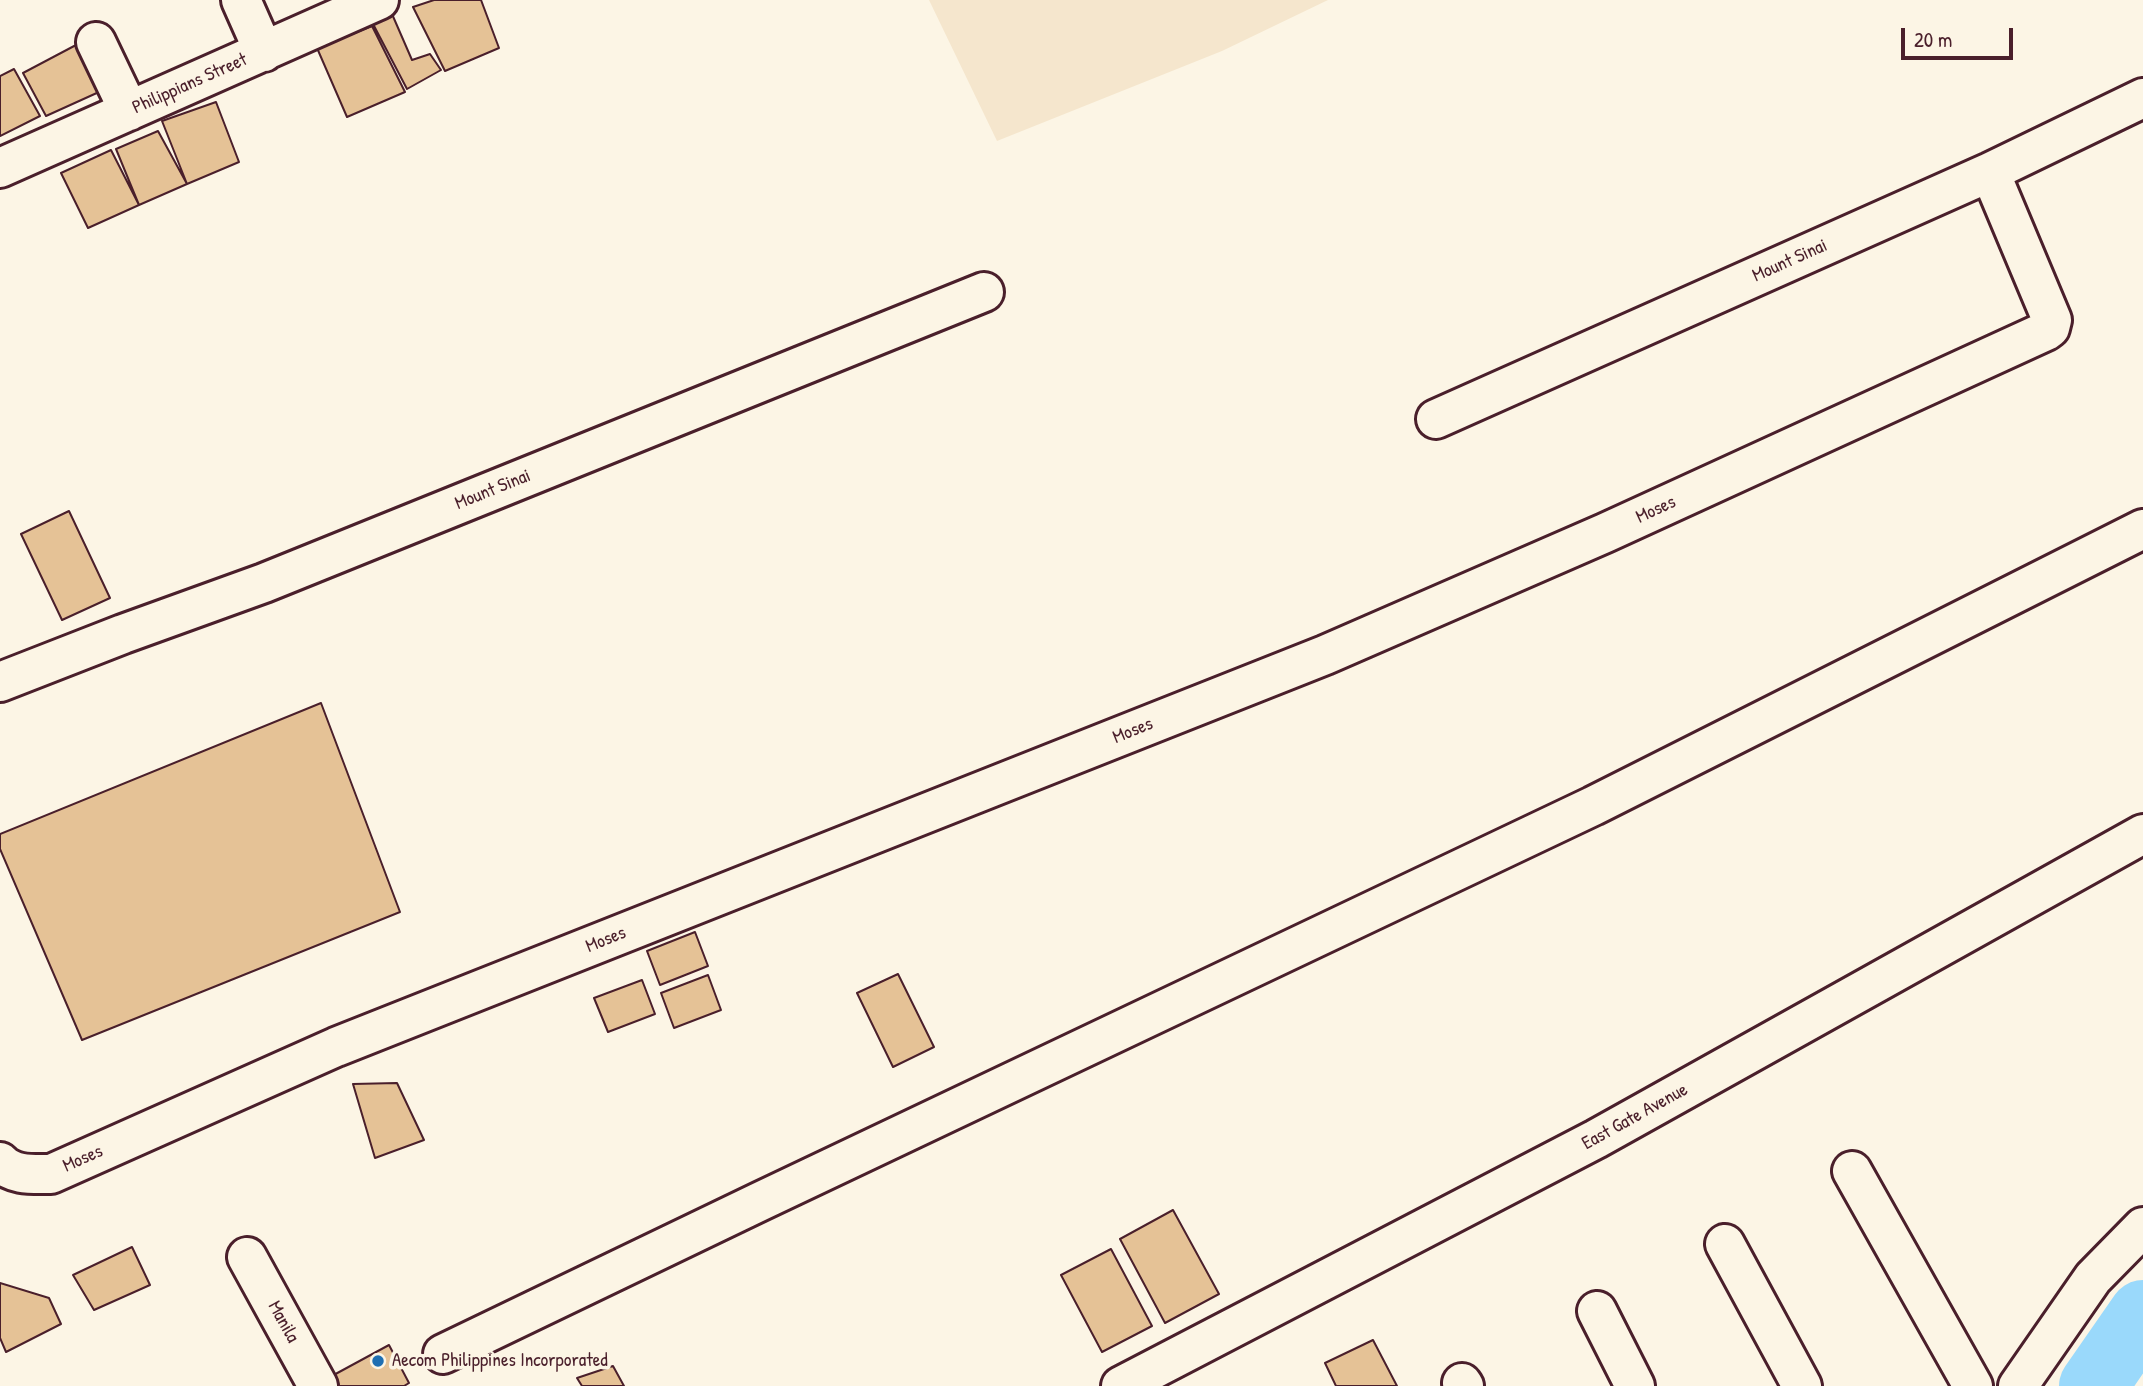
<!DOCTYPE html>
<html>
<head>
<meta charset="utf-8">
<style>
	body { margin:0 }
	#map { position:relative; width:2143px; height:1386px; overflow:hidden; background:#fcf5e5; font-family:"Patrick Hand",sans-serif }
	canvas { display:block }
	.scale { position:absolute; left:1901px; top:28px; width:112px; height:32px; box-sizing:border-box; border:4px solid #4a1f2b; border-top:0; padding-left:9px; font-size:21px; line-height:24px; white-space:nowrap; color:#4a1f2b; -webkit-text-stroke:5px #fcf5e5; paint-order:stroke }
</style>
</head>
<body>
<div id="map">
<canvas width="2143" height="1386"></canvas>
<div class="scale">20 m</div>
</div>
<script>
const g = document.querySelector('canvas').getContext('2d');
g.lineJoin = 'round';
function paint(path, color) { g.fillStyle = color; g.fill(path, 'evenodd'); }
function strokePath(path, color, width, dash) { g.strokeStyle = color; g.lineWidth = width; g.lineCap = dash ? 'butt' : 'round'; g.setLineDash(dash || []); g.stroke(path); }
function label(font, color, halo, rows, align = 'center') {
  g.font = font + ' "Patrick Hand",sans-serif'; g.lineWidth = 7; g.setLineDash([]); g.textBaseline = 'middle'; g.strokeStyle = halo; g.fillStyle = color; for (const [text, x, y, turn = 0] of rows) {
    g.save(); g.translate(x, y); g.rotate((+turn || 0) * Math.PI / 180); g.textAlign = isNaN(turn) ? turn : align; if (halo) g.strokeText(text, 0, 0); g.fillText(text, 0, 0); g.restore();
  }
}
paint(new Path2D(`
	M929,0h399l-106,51 -225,90z`), '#f5e6cd');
strokePath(new Path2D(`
	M2093,1386l50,-72`), '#9ad9fb', 68);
const building = new Path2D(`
	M434,0h47l18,48 -54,23 -32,-64z
	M392,14l20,46 18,-6 11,16 -34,19 -35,-67z
	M372,26l33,66 -58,25 -30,-69z
	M76,45l23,47 -53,24 -23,-43z
	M14,69l26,47 -40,20v-60z
	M216,102l23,60 -52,22 -25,-63z
	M158,131l29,53 -48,21 -23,-56z
	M111,150l28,55 -51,23 -27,-55z
	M69,511l41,87 -48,22 -41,-86z
	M321,703l79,209 -318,128 -82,-191v-15z
	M695,932l13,34 -48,19 -13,-34z
	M898,974l36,73 -41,20 -36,-74z
	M708,975l13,35 -47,18 -13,-35z
	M642,980l13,34 -47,18 -14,-34z
	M397,1083l27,57 -49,18 -22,-74z
	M1173,1210l46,84 -54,29 -45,-84z
	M132,1247l18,38 -56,25 -21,-35z
	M1111,1249l41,77 -50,26 -41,-77z
	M0,1283l49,15 12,26 -55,28 -6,-14z
	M1373,1340l24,46h-61l-11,-23z
	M389,1345l20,38 -5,3h-69l-5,-9z
	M613,1366l11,20h-42l-5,-8z`);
paint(building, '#e5c296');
strokePath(building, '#4a1f2b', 2);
const street = new Path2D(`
	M241,0l23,52
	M96,42l33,69
	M0,168l379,-168
	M1436,419l554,-247 153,-74
	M0,682l123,-48 141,-51 720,-291
	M0,1162c13,14 33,12 51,12l285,-127 989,-392 280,-122 441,-202 4,-3 2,-8 -62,-148
	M1852,1171l121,215
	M1725,1244l77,142
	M247,1257l71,129
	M1597,1311l38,75
	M443,1354l318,-153 832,-395 550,-277
	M1462,1383l2,3
	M1121,1386l475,-247 547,-305
	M2018,1386l75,-108 50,-51`);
strokePath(street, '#4a1f2b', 44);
strokePath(street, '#fcf5e5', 38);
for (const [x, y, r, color] of [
	[378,1361,7,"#1f6fb2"]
]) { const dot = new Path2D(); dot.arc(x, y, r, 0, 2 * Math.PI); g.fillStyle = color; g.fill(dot); strokePath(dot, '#fcf5e5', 2.5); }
label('19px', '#4a1f2b', '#fcf5e5', [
	["Philippians Street",190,84,-24],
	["Mount Sinai",1790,261,-24],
	["Mount Sinai",493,490,-22],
	["Moses",1656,510,-25],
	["Moses",1133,731,-22],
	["Moses",606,940,-22],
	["East Gate Avenue",1635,1117,-29],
	["Moses",83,1159,-24],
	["Manila",283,1322,61]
]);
label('19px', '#4a1f2b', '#fcf5e5', [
	["Aecom Philippines Incorporated",392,1361]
], 'left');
</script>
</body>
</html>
